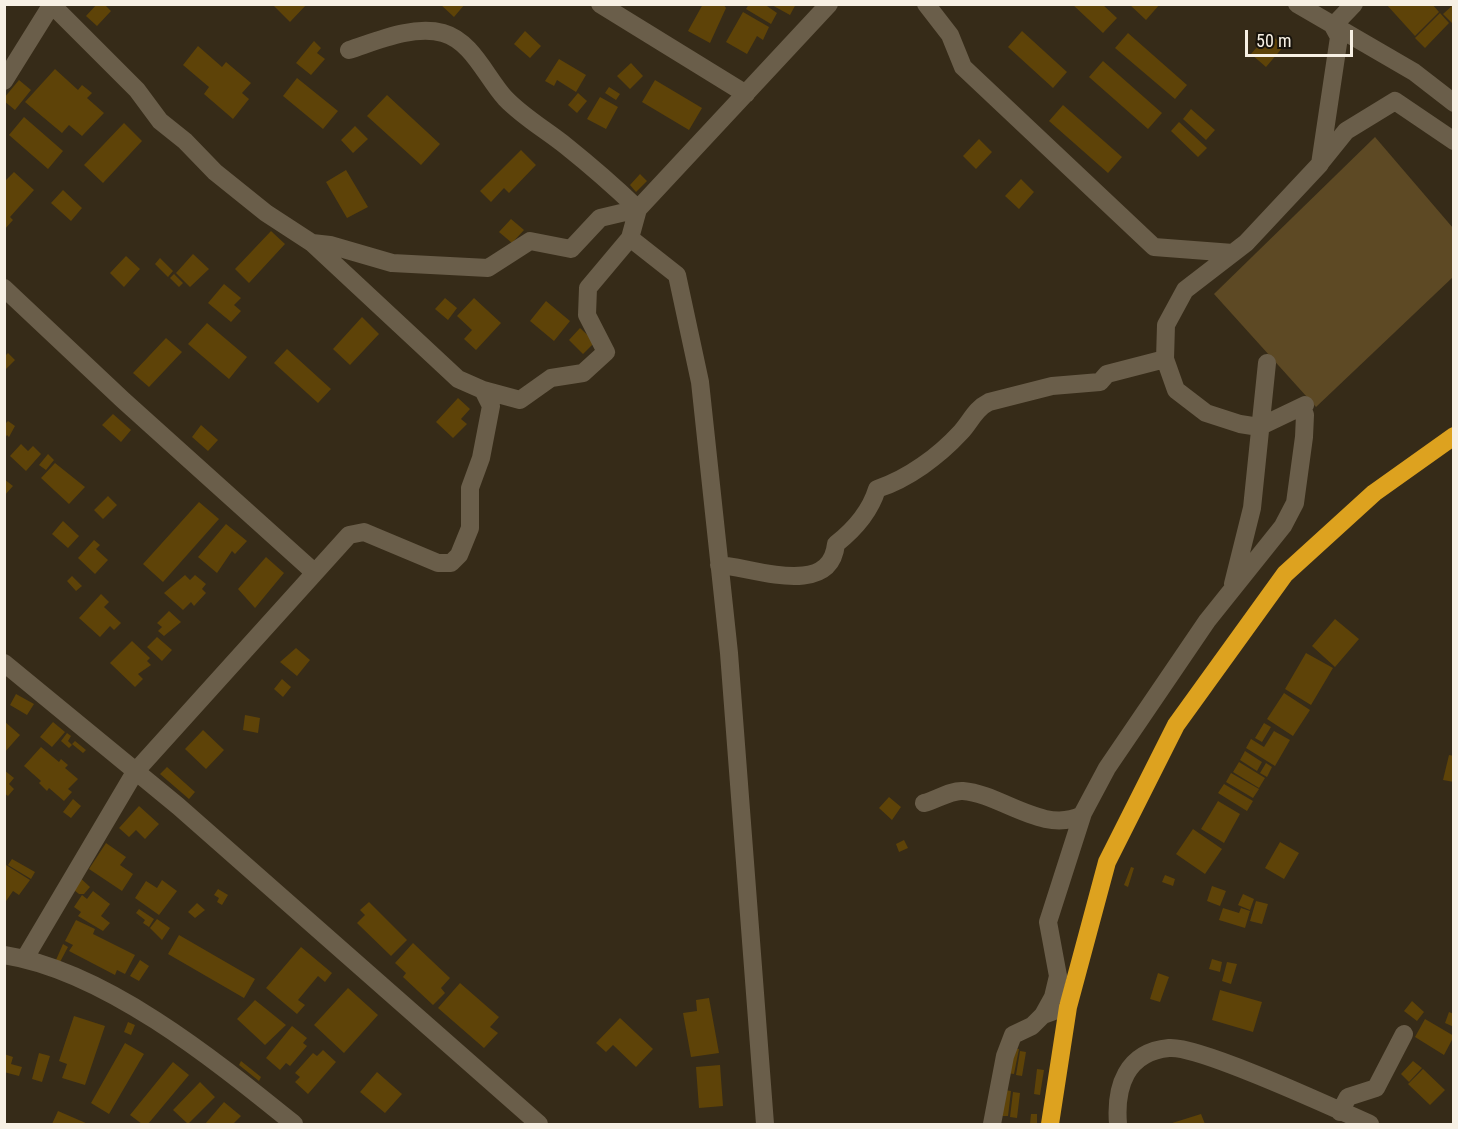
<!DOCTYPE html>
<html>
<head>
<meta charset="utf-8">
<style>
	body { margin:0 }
	#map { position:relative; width:1458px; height:1129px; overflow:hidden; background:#362b18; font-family:"Roboto Condensed",sans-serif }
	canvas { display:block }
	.frame { position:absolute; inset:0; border:6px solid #f7f0e4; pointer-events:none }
	.scale { position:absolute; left:1245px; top:30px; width:108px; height:27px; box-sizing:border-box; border:3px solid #f7f0e4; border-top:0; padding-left:8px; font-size:18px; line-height:21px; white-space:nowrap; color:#f7f0e4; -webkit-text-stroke:4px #19140c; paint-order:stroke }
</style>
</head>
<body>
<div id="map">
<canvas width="1458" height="1129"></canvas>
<div class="frame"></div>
<div class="scale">50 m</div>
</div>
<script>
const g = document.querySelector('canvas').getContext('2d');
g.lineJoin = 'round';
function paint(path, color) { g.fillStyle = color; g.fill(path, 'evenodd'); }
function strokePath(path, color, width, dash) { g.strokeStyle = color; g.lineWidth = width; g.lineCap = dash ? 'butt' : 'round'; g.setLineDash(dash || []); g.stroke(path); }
paint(new Path2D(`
	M1375,137l78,91v49l-137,130 -102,-113z`), '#5d4924');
paint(new Path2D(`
	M97,4h7l7,7 -14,15 -11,-10z
	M272,4h35l-17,18z
	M440,4h25l-11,13z
	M703,4h20l3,4 -16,35 -22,-12z
	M749,4h15l13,9 -6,11 -25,-15z
	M770,4h26l-6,11z
	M1072,4h30l15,14 -14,15z
	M1129,4h31l-14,16z
	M1386,4h46l7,8 -24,24z
	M1454,4v17l-2,2 -9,-9z
	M743,12l26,15 -6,13 -6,-4 -10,18 -21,-12z
	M1440,13l9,10 -24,25 -10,-10z
	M525,31l16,15 -11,12 -16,-14z
	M1022,31l45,41 -14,16 -45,-41z
	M1128,33l59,52 -12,14 -60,-51z
	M1269,33l15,13 -18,21 -15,-13z
	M314,41l7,7 -4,5 8,6 -14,16 -15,-12z
	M198,46l24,21 4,-5 25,21 -9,10 7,6 -16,20 -29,-25 5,-7 -26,-22z
	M559,59l27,16 -10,17 -19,-12 -3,6 -9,-5z
	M1103,61l59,52 -14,16 -59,-52z
	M631,63l12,13 -13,13 -13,-13z
	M55,69l23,21 4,-5 10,8 -5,5 17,15 -22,23 -13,-11 -7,8 -37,-31z
	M297,78l41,33 -15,18 -40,-33z
	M19,80l12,10 -16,20 -11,-9v-3z
	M655,80l47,28 -13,22 -47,-28z
	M609,87l11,7 -4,6 -11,-7z
	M578,93l9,8 -10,12 -9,-8z
	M387,95l53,49 -19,21 -54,-49z
	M600,97l18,10 -12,22 -19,-10z
	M1063,105l59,52 -14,16 -59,-52z
	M1191,109l24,21 -9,10 -23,-21z
	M24,117l39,34 -15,18 -39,-34z
	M1179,122l28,26 -9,9 -27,-26z
	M124,123l18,18 -39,42 -19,-18z
	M355,126l13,13 -15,14 -12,-13z
	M979,139l13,13 -16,17 -13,-13z
	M521,150l15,15 -27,28 -5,-5 -13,14 -11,-11z
	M346,170l22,37 -21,11 -21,-36z
	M14,172l20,18 -24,27 3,3 -9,10v-48z
	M640,174l7,7 -11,11 -6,-7z
	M1021,179l13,13 -15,17 -14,-13z
	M63,190l19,18 -11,13 -20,-18z
	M511,219l13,11 -12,13 -13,-11z
	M271,231l14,13 -36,39 -14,-14z
	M193,254l16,15 -19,18 -14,-14z
	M126,256l14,13 -16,18 -14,-14z
	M160,258l13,13 -5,6 -13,-13z
	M174,274l9,9 -4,4 -9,-9z
	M224,284l17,14 -7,7 7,6 -10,11 -23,-19z
	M445,298l12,10 -9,12 -13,-11z
	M474,298l27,25 -25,27 -12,-11 8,-9 -15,-14z
	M546,301l24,20 -16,20 -24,-20z
	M362,317l17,17 -29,31 -17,-16z
	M207,323l40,34 -18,22 -41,-35z
	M580,328l15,14 -12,12 -14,-14z
	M166,338l16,14 -33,35 -16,-14z
	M287,349l44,40 -13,14 -44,-40z
	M8,353l7,7 -11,11v-14z
	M458,398l12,11 -9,10 6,5 -14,14 -17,-16z
	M113,414l18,16 -10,12 -19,-17z
	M8,421l7,5 -6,11 -2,-2 -3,4v-14z
	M201,425l17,15 -10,11 -16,-14z
	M21,444l7,7 5,-5 8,8 -15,17 -16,-15z
	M48,454l6,6 -8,10 -7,-5z
	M55,463l30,24 -16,17 -28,-26z
	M4,479l9,7 -9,10z
	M108,496l9,9 -14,14 -9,-9z
	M199,502l20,17 -56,63 -20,-18z
	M63,521l16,15 -11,12 -16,-14z
	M226,524l21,17 -12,13 -3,-3 -15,22 -19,-16z
	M94,540l6,5 -4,4 12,11 -13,14 -17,-16z
	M266,557l18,16 -29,35 -17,-19z
	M185,575l5,5 5,-5 11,9 -4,5 4,4 -12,13 -3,-4 -8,8 -19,-17z
	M72,576l10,10 -6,5 -9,-10z
	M101,594l8,8 -5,5 17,16 -7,7 -4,-4 -10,11 -21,-19z
	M169,611l12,11 -17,14 -6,-5 4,-4 -5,-4z
	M1335,619l24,20 -24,28 -23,-21z
	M157,637l15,13 -10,11 -15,-14z
	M132,641l18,17 -3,3 4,4 -13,9 5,5 -8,8 -25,-24z
	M296,648l14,12 -13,16 -17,-14z
	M1306,653l27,15 -22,37 -26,-16z
	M282,679l9,8 -8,10 -9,-8z
	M1284,693l26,17 -17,26 -26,-17z
	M16,694l18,10 -7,11 -17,-10z
	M245,715l15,3 -2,15 -15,-3z
	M4,721l16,14 -16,18z
	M53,722l12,10 -13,15 -12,-10z
	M1264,723l7,4 -9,15 -7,-4z
	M203,730l21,20 -18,19 -21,-20z
	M1274,731l16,9 -15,26 -29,-18 5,-9 13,8z
	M67,733l4,3 -3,5 4,4 -3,3 -8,-7z
	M75,741l11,9 -3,3 -11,-9z
	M41,747l18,15 2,-3 7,6 -3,3 13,11 -10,10 4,3 -8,9 -15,-13 -2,3 -8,-8 2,-2 -17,-15z
	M1245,751l17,11 -5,9 -17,-11z
	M1449,755l5,1v26l-11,-2z
	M1239,762l26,16 -6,10 -26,-16z
	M1266,763l6,4 -5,10 -7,-4z
	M167,767l28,25 -6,7 -29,-25z
	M4,770l10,8 -5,6 5,5 -6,7 -4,-3z
	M1231,773l28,16 -6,9 -27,-16z
	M1224,784l29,17 -6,10 -29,-18z
	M889,797l12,10 -9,13 -13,-12z
	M73,799l8,7 -10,12 -8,-6z
	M1218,801l22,13 -16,29 -23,-14z
	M139,806l20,18 -14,15 -9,-9 -7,7 -10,-9z
	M1193,829l29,20 -17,25 -29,-20z
	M904,840l4,8 -9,4 -3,-8z
	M1280,842l19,11 -15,26 -19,-11z
	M106,843l20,14 -6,8 13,9 -11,17 -33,-22z
	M12,859l23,13 -4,7 -23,-14z
	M6,865l24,15 -11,15 -6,-4 -9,13z
	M1131,867l3,1 -6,19 -4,-2z
	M76,874l14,13 -6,7h-5l-10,-8z
	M1165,875l10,4 -2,7 -11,-4z
	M162,880l15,11 -18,24 -24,-17 11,-17 11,7z
	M1212,886l14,5 -6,15 -13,-5z
	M218,889l10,6 -6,10 -5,-3 2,-4 -5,-3z
	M93,891l17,13 -9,12 9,7 -7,8 -25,-15 3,-4 -7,-5 8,-12 5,4z
	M1243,894l11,5 -4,11 -12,-5z
	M1256,901l12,3 -6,20 -12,-3z
	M369,902l38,38 -16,16 -34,-33 8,-8 -5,-5z
	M197,903l8,7 -10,8 -7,-6z
	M1223,908l16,5 2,-5 9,3 -5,17 -26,-8z
	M139,909l15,10 -5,8 -6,-4 2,-3 -9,-7z
	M157,919l13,9 -8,12 -12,-12z
	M76,920l19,9 -2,5 42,21 -10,19 -8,-4 -2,5 -46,-24 4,-6 -8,-4z
	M179,935l76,44 -11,19 -76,-44z
	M413,943l37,35 -9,10 4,5 -12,12 -30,-28 3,-4 -11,-10z
	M63,944l5,3 -8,15 -4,-2z
	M301,947l31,26 -7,9 -7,-6 -20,24 7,5 -8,9 -31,-26z
	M1212,959l10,3 -2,10 -11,-3z
	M140,960l9,6 -10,15 -9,-5z
	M1227,962l10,2 -6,20 -9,-3z
	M1158,973l11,4 -9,25 -10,-3z
	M460,983l39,34 -9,10 8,6 -14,15 -46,-40z
	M348,988l30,27 -34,38 -30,-28z
	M1220,990l42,12 -9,30 -41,-12z
	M709,998l10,55 -28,4 -8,-44 14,-2 -1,-11z
	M255,1000l31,25 -21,20 -28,-26z
	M1412,1001l12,11 -7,9 -13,-10z
	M1449,1012l5,2v13l-9,-4z
	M74,1016l31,10 -20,59 -23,-7 5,-14 -8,-3z
	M620,1018l33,31 -17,18 -23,-22 -7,7 -10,-9z
	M1425,1019l29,17 -10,19 -29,-18z
	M128,1022l7,3 -4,10 -7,-3z
	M292,1026l15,12 -4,5 4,3 -17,20 -4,-3 -6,7 -14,-12z
	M125,1043l19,11 -35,60 -18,-11z
	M1012,1048l7,1 -5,25 -7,-1z
	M323,1050l13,12 -28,32 -13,-12 5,-5 -5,-4 18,-20 4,3z
	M1020,1051l6,1 -4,24 -6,-1z
	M39,1053l11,3 -8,26 -10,-3z
	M4,1054l9,3 -2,7 11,3 -3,9 -15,-4z
	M241,1061l20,16 -2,4 -20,-16z
	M1413,1061l9,7 -13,14 -8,-8z
	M173,1062l16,13 -41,49h-6l-12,-9z
	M720,1065l3,41 -24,2 -3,-41z
	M1037,1069l7,1 -4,25 -6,-1z
	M1423,1069l22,21 -15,15 -22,-21z
	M377,1072l25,22 -17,19 -25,-21z
	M200,1082l15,15 -27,27 -15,-14z
	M1004,1090l7,1 -3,25h-7z
	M1013,1092l7,1 -3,25 -7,-1z
	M224,1102l17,14 -8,8h-28z
	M58,1111l30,13h-36z
	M1031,1114h6v10h-7z
	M1201,1114l4,10h-36z`), '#5e4308');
strokePath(new Path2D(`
	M51,4l86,86 23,31 25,20 30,31 51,41 46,30 18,2 62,18 96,5 42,-27 41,8 29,-31 38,-9 191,-205
	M600,4l146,90
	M926,4l24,31 13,32 191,180 79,6
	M1297,4l117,68 40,31
	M349,50c28,-9 64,-25 94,-17 29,8 43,44 62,65 18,19 41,32 61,48 25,20 49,41 72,63
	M4,81l48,-77
	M1321,162l25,-31 49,-30 59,40
	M630,238l47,37 23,107 29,271 36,471
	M312,243l146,136 25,11
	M4,288l119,112 191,172
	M1165,359l1,-34 19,-35 61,-47 74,-79 19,-127 -6,-11 21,-22
	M719,565c33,2 111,34 117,-21 19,-15 34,-32 41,-55 31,-10 62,-33 84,-57 10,-11 14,-23 28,-30l63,-16 48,-4 7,-8 58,-15 11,31 30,23 34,11 19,3 46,-22
	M1233,584l19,-76 15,-145
	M4,663l174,143 361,318
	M924,803c12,-3 27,-13 39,-12 38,3 81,44 119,24
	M4,955c102,16 212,106 290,169
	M25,958l110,-186 214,-237 15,-3 74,31h13l8,-8 11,-27v-40l11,-30 10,-52 -8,-16 37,10 31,-22 32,-5 23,-21 -19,-37 1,-27 42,-50 8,-29
	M1043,1015l10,-18 5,-21 -10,-54 35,-109 24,-45 100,-147 76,-95 12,-23 9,-66 1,-22 -3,-8
	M1340,1112l8,-15 28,-9 28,-54
	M992,1124l13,-68 8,-21 19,-9 11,-11 11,-4
	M1118,1124c-3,-37 8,-72 51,-76 30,-3 167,61 201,76`), '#6a5e4a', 18);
strokePath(new Path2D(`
	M1050,1124l18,-117 39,-145 69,-137 109,-151 89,-81 80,-57`), '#dda21f', 18);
</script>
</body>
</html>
